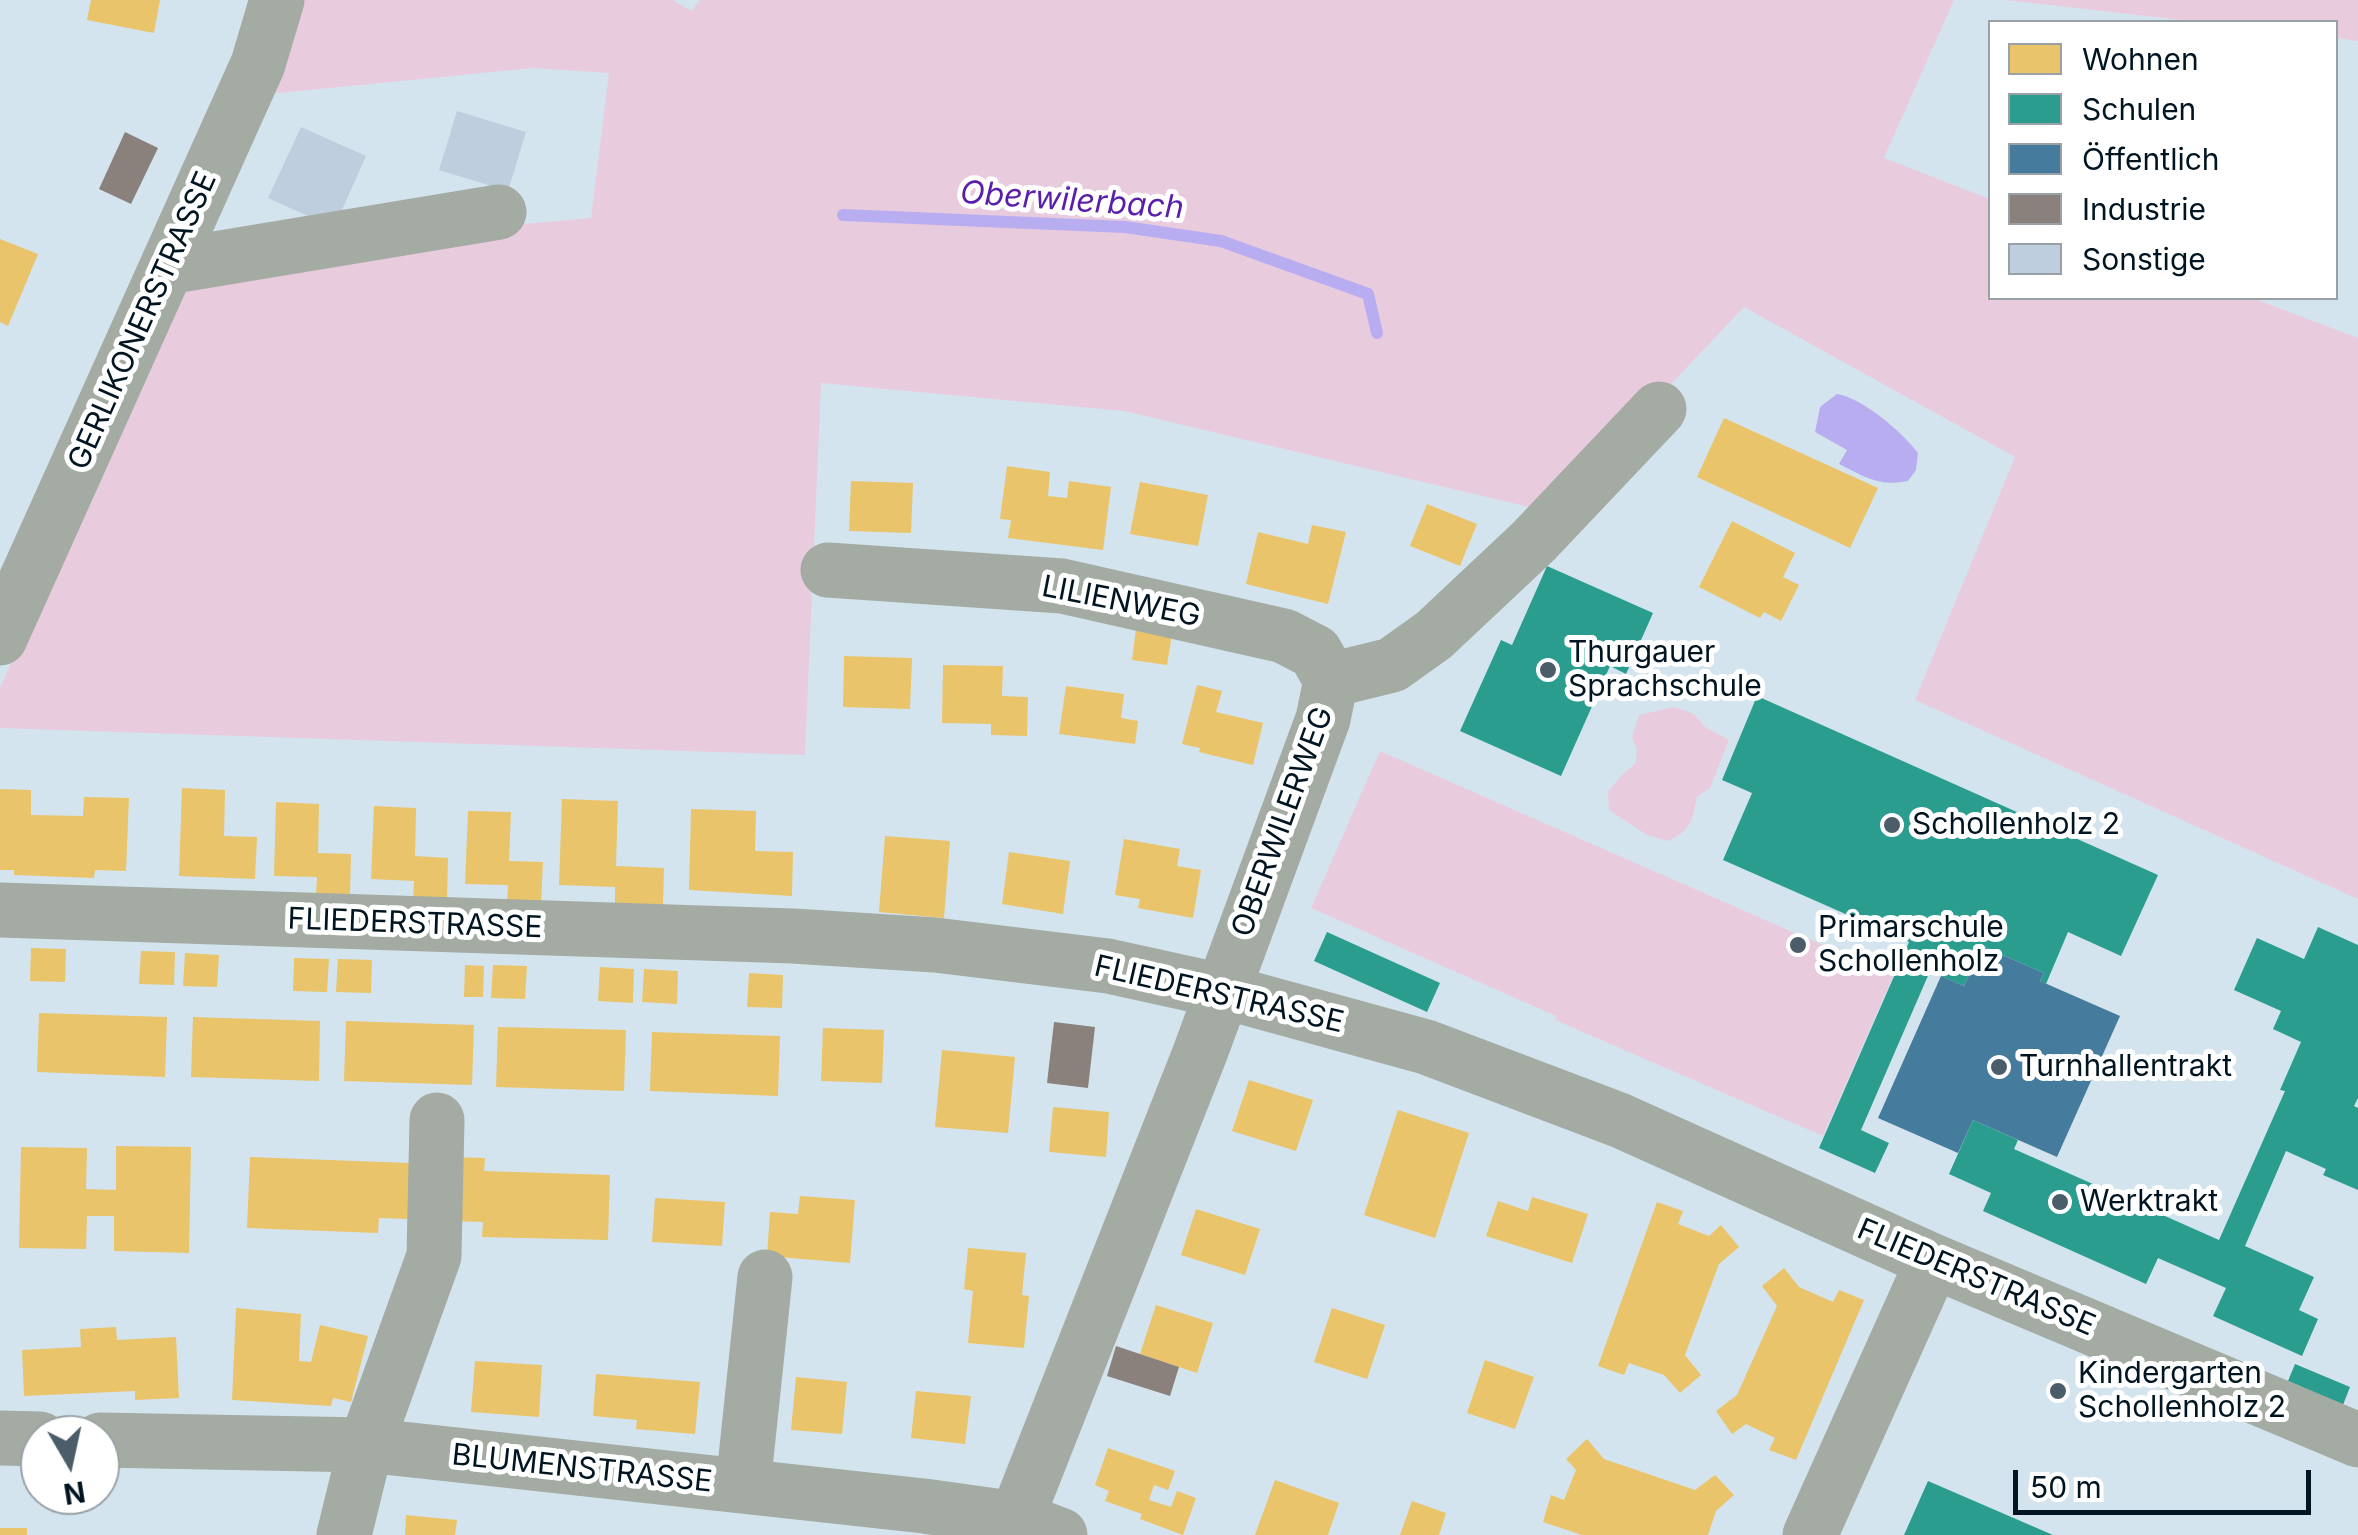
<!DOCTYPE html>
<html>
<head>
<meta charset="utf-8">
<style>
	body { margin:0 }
	#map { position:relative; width:2358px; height:1535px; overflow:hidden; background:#d4e4ee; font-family:Inter,sans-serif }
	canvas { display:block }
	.legend { position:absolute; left:1988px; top:20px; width:350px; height:280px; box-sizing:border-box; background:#fff; border:2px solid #99a1a6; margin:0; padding:12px 18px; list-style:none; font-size:30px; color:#001521 }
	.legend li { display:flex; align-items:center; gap:20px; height:50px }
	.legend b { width:50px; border:2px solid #99a1a6 }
	.north { position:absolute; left:20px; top:1415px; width:100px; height:100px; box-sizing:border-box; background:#fff; border:2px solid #99a1a6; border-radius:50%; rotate:171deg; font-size:28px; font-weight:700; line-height:40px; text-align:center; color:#001521 }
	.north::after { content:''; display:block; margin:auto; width:35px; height:45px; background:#4a5d69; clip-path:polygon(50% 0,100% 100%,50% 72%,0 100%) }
	.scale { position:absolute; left:2013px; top:1470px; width:298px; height:45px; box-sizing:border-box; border:5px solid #001521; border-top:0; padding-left:12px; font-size:30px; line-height:35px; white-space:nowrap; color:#001521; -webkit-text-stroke:8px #fff; paint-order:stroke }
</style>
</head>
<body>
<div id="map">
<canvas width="2358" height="1535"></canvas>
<ul class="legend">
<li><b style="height:28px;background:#e9c46a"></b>Wohnen</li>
<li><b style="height:28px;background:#2a9d8f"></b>Schulen</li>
<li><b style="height:28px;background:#457b9d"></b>Öffentlich</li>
<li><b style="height:28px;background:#8a817c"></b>Industrie</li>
<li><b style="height:28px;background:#becede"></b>Sonstige</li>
</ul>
<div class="north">N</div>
<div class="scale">50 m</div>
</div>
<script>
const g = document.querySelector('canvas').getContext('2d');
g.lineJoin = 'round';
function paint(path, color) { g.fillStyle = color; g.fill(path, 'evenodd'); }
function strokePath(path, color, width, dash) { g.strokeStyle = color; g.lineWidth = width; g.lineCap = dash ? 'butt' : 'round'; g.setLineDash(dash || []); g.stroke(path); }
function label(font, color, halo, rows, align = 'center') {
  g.font = font + ' Inter,sans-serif'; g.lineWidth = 10; g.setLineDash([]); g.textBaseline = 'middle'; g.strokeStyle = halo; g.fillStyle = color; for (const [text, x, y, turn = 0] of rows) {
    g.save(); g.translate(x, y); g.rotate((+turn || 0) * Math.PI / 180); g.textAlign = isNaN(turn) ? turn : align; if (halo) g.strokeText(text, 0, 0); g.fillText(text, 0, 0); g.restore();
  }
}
paint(new Path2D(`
	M295,0h377l20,11 8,-11h1254l-70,158 106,41v99h262l106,40v561l-443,-199 100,-243 -271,-150 -194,205 -426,-101 -303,-28 -16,372 -805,-27v-40l183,-411 264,-46 144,-13 18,-145 -76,-5 -265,26z
	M2006,0h352v41l-22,-3v-16h-137z
	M1674,707l20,7 11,13 24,13 -19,48 -13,9c-5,25 -6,33 -29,44l-21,-6 -38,-25 -1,-18 11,-14 17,-15 1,-13 -5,-13 7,-22z
	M1380,751l513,225 -70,160 -268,-116 1,-4 -245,-108z`), '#e9cbde');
paint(new Path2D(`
	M1837,394c26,4 65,38 81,59l-2,17 -8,11c-29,6 -43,-4 -69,-17l8,-14 -32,-18 5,-25z`), '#b9adf2');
paint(new Path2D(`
	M91,0h69l-6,33 -67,-13z
	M0,239l38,15 -30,72 -8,-4z
	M1724,418l154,70 -28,60 -153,-71z
	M1007,466l43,6 -2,24 19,2 2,-17 42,6 -8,63 -95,-12 3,-18 -11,-1z
	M851,481l62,2 -2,50 -62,-2z
	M1140,482l68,13 -10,51 -68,-12z
	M1427,504l50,20 -17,42 -50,-20z
	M1732,521l63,32 -12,24 16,8 -18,36 -17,-9 -4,6 -61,-31z
	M1312,525l34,7 -18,72 -82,-20 12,-52 50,12z
	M1136,629l36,5 -5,31 -35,-5z
	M844,656l68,2 -2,51 -67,-2z
	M943,665l60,1 -1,30 26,1 -1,39 -36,-1v-11l-49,-1z
	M1197,685l25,6 -6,21 47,11 -10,42 -54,-13 1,-4 -18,-4z
	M1066,686l58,8 -3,24 17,3 -3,23 -76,-10z
	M182,788l43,2 -1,46 33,1 -2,42 -76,-3z
	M0,789l31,1v25l52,1 1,-19 45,1 -3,73 -31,-1 -1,8 -80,-3v-5h-14z
	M562,799l56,2 -2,65 48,2 -1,38 -48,-2v-17l-56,-2z
	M276,802l43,2 -1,49 33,1 -1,42 -34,-1 1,-18 -43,-1z
	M374,806l42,2 -1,48 33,2 -1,42 -34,-1 1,-18 -43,-2z
	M691,809l65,2 -1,40 38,1 -1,44 -103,-6z
	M468,811l43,1 -2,49 34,1 -2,43 -34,-2 1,-18 -43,-1z
	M885,836l65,5 -6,77 -65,-6z
	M1124,839l56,10 -3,17 24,4 -8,48 -55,-10 2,-9 -25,-4z
	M1009,852l61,9 -7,53 -61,-10z
	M31,948l35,1 -1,33 -35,-1z
	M141,951l34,1 -1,33 -35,-1z
	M185,953l34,2 -2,32 -34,-1z
	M294,958l35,1 -2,33 -34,-1z
	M338,959l34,1 -1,33 -35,-1z
	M465,965l19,1 -1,31h-19z
	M493,965l34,1 -2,33 -34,-1z
	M600,967l34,2 -1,34 -35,-2z
	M644,969l34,2 -1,33 -35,-2z
	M749,973l34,2 -1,33 -35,-1z
	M39,1013l128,4 -2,60 -128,-5z
	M193,1017l127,4 -1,60 -128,-4z
	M346,1021l128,4 -2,60 -128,-4z
	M498,1027l128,3 -2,61 -128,-4z
	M823,1028l61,2 -2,53 -61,-2z
	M652,1032l128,4 -2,60 -128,-5z
	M942,1050l73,7 -7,76 -73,-6z
	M1249,1080l64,20 -17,51 -64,-20z
	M1053,1107l56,5 -3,45 -57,-5z
	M1398,1110l71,23 -34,105 -71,-23z
	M116,1146l75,1 -2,106 -75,-2v-35h-27l-1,33 -67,-1 2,-101 66,1 -1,41 30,1z
	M250,1157l160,6 -2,56 -29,-1 -1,15 -131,-5z
	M452,1157l33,1 -1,13 126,4 -2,65 -126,-3 1,-15 -33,-1z
	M800,1196l55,4 -5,63 -83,-7 3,-44 28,2z
	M1532,1197l56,17 -16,49 -86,-27 12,-35 30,10z
	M655,1198l70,4 -3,44 -70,-4z
	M1657,1202l26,9 -5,13 31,12 12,-11 18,22 -20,17 -34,91 16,20 -21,18 -16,-18 -35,-12 -5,12 -26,-9z
	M1196,1209l64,20 -15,46 -64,-20z
	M968,1248l58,5 -4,42 7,1 -5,52 -56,-5 5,-52 -9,-2z
	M1784,1268l15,19 34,15 6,-12 25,10 -68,160 -27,-10 6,-12 -29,-14 -14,10 -16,-23 21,-16 40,-89 -15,-20z
	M1156,1305l57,18 -16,50 -57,-19z
	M236,1308l65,6 -2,47 12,1 9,-37 48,11 -17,66 -18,-4 -2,8 -99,-6z
	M1332,1308l53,17 -18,54 -53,-17z
	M116,1327l1,13 59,-3 3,61 -44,2v-9l-111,5 -2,-46 59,-3 -1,-18z
	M1485,1360l49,17 -19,52 -48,-16z
	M475,1361l67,4 -3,52 -68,-5z
	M596,1374l104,8 -5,52 -59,-5 1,-9 -44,-4z
	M796,1377l51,5 -5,52 -51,-4z
	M916,1391l55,5 -6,48 -54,-6z
	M1587,1439l17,20 91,31 20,-15 19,20 -18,16 -8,24h-126l-39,-13 8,-27 13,5 12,-30 -10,-11z
	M1108,1448l67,23 -7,19 -14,-5 -5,15 22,7 6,-16 19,7 -13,37 -43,-16 2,-5 -37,-13 4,-10 -14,-6z
	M1275,1480l64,23 -11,32h-73z
	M1412,1501l34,12 -7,22h-39z
	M406,1515l51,5 -2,15h-50z
	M0,1528h27v7h-27z`), '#e9c46a');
paint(new Path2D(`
	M1547,566l106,47 -27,61 -16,-8 -49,110 -101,-45 41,-91 11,5z
	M1757,696l401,179 -37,81 -53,-24 -22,52 -6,-3 4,-8 -62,-27 -18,40 -23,-10 7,-16 -11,-5 -76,175 28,13 -14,30 -56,-25 90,-206 -186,-82 29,-67 -30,-13z
	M2318,927l40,18v153l-4,8 4,2v82l-35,-15 3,-6 -40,-18 -41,95 69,31 -15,33 19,9 -16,37 -89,-40 13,-28 -68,-30 -12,26 -163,-73 8,-18 -42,-19 24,-54 45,20 -4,9 205,91 66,-149 -5,-1 21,-48 -28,-13 8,-18 -47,-21 23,-52 47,21z
	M1327,932l113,51 -13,29 -113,-51z
	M2295,1364l55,23 -7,18 -55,-24z
	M1928,1481l125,54h-149z`), '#2a9d8f');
paint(new Path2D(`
	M1982,946l62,27 -4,8 80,35 -63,141 -84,-37 -15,33 -80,-35 63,-142 23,10z`), '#457b9d');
paint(new Path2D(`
	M125,132l33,16 -27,56 -32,-15z
	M1054,1022l41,5 -7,61 -41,-5z
	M1116,1346l63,21 -9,29 -63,-20z`), '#8a817c');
strokePath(new Path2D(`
	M843,215l282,12 96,14 147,53 9,39`), '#b9adf2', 12);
paint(new Path2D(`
	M457,111l69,21 -18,59 -69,-21z
	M301,127l65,29 -32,72 -66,-30z`), '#becede');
strokePath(new Path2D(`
	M167,267l332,-55
	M828,570l234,16 222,50 31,16 16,28
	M0,638l258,-574 19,-64
	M1331,680l61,-15 42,-30 100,-94 125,-132
	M0,910l793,26 142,9 173,21 114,25 204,56 193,73 314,141 425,179
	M0,1438l40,1
	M100,1440l266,5 558,61 93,13 43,16
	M743,1486l22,-209
	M344,1535l22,-90 68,-189 3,-136
	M1010,1535l190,-482 123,-334 8,-39
	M1810,1535l123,-274`), '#a3aba3', 55);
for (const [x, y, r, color] of [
	[1548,670,10,"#4a5d69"],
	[1892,825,10,"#4a5d69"],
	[1798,945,10,"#4a5d69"],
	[1999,1067,10,"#4a5d69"],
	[2060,1202,10,"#4a5d69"],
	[2058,1391,10,"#4a5d69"]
]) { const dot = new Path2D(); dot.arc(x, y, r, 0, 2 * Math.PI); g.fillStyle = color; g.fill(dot); strokePath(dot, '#fff', 4); }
label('30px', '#001521', '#fff', [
	["GERLIKONERSTRASSE",143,321,-66],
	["LILIENWEG",1121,602,11],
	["OBERWILERWEG",1283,822,-70],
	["FLIEDERSTRASSE",415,924,2],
	["FLIEDERSTRASSE",1219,995,13],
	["FLIEDERSTRASSE",1976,1278,23],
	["BLUMENSTRASSE",582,1469,6]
]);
label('30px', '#001521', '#fff', [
	["Thurgauer",1568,653],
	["Sprachschule",1568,687],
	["Schollenholz 2",1912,825],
	["Primarschule",1818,928],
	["Schollenholz",1818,962],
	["Turnhallentrakt",2019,1067],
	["Werktrakt",2080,1202],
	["Kindergarten",2078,1374],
	["Schollenholz 2",2078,1408]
], 'left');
label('italic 32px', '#591faa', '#fff', [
	["Oberwilerbach",1072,201,4]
]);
</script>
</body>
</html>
